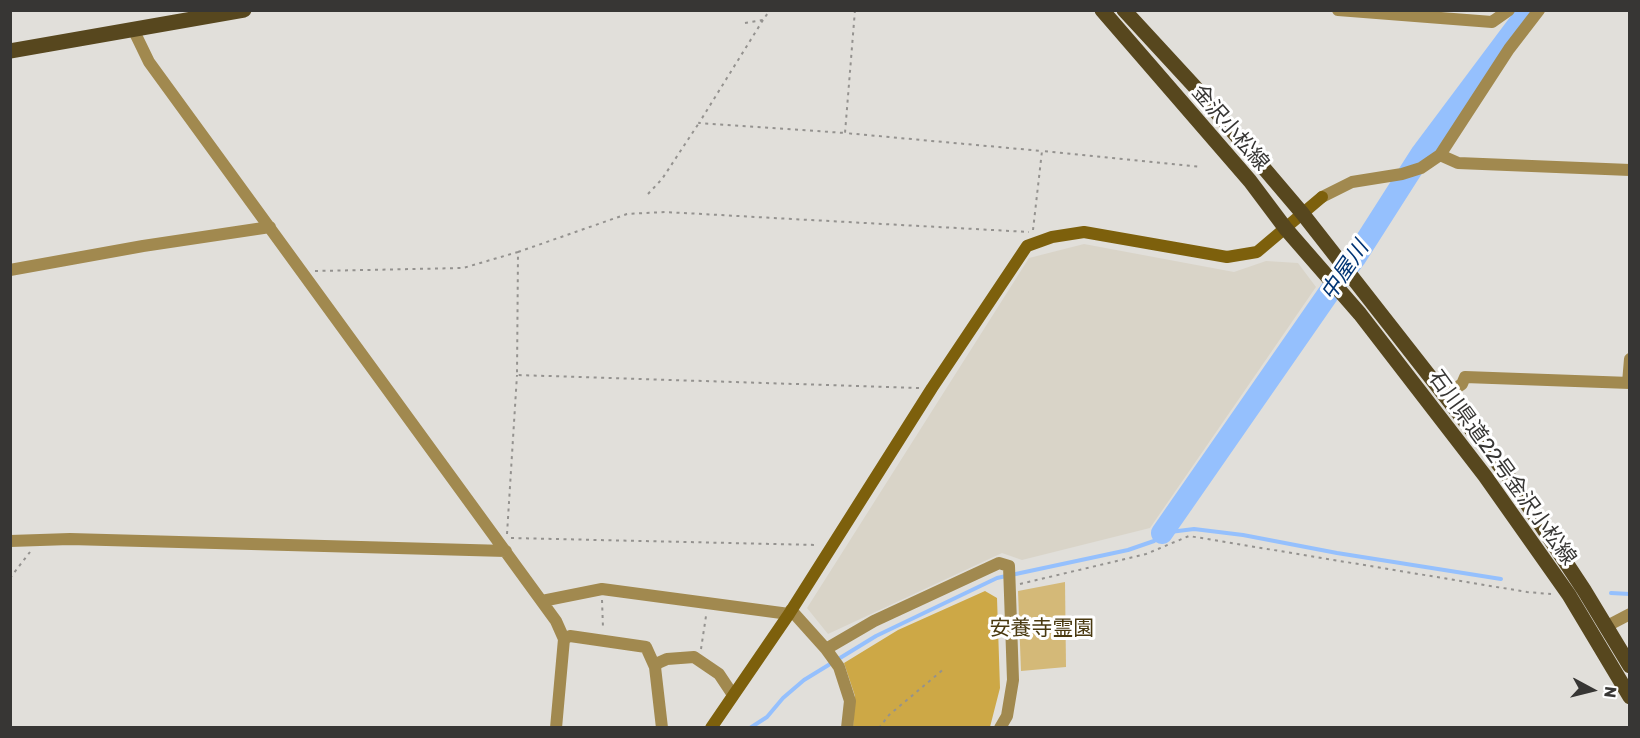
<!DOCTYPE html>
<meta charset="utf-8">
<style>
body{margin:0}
#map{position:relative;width:1640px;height:738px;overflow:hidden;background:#e1dfda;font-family:Rubik,sans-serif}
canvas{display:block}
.frame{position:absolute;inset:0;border:12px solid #373634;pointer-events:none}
.north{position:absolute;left:1562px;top:660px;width:60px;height:60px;-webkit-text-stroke:4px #fff;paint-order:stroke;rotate:97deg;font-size:16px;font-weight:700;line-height:24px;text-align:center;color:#373634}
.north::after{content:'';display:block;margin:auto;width:21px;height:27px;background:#373634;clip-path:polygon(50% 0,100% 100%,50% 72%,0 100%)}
</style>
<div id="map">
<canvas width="1640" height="738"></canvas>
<div class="frame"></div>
<div class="north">N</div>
</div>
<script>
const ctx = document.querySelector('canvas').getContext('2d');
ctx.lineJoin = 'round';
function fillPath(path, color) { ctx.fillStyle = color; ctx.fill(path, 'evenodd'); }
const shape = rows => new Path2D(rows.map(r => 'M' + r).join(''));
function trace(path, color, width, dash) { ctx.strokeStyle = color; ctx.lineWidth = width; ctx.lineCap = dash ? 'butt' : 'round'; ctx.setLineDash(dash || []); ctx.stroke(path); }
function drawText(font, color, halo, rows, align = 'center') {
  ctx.font = font + ' Rubik,"Noto Sans JP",sans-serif'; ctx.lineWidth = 6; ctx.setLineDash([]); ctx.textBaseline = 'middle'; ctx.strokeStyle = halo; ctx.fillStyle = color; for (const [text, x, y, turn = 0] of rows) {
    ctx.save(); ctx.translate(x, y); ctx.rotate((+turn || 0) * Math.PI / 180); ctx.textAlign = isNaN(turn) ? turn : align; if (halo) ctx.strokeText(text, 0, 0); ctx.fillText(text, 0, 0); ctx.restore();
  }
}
fillPath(shape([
 [1084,244,1234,272,1266,261,1298,263,1316,287,1150,528,1022,560,1002,553,828,634,807,608,1029,258]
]), '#d9d4c8');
fillPath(shape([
 [1065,582,1066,667,1021,671,1018,591]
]), '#d4b978');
fillPath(shape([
 [985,591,997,598,1000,688,990,727,853,727,855,696,844,663,898,630]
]), '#cda846');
trace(shape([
 [1611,593,1630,594],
 [750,728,767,717,783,698,804,680,876,636,997,578,1128,550,1154,541,1162,533,1194,529,1243,535,1337,553,1501,579]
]), '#95c0fd', 4);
trace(shape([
 [1162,533,1328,294,1355,258,1422,153,1529,10]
]), '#95c0fd', 22);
trace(shape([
 [855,10,845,133,1042,151],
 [763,20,699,123,845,133],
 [745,23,763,20,770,10],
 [648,194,662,179,699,123],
 [1033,230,1042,151,1201,167],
 [518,252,627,214,665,212,1029,232],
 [315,271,463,268,518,252,517,375,919,388],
 [507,534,517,375],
 [511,538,817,545],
 [10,578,30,552],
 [1020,584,1146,554,1189,536,1527,592,1551,594],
 [602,600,603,628],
 [701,649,706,616],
 [879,728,889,715,945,668]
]), '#94928f', 2, [3, 4.5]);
trace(shape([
 [1338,10,1492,22,1509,10],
 [133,29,149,62,556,621,564,639,556,728],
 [1440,155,1458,163,1630,170],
 [1322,197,1352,182,1402,174,1421,168,1440,155,1509,49,1539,10],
 [10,270,143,246,270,227],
 [1628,383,1630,359],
 [1445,396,1462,384,1465,377,1630,383],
 [10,541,70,539,506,551],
 [542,601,602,589,789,614],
 [791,610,826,649,839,667,850,701,847,728],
 [1607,626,1630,614],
 [564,639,570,636,646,647,655,667,662,728],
 [826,649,874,621,999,563,1009,566,1013,680,1007,716,1000,728],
 [655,667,658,663,667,659,694,657,719,674,733,695]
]), '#a1894f', 12);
trace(shape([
 [711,728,789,614,932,388,1027,246,1052,237,1084,232,1227,257,1257,252,1322,197]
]), '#7d600c', 12);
trace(shape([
 [1102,10,1250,181,1286,229,1360,314,1485,476,1569,595,1630,697],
 [1124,10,1195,87,1302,213,1514,484,1584,590,1630,666],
 [10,51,244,10]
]), '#57471e', 15);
drawText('21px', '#373634', '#fff', [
 ["金沢小松線",1230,128,49],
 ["石川県道22号金沢小松線",1502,468,54]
]);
drawText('21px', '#493910', '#fff', [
 ["安養寺霊園",1042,629]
]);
drawText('italic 22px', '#003474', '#fff', [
 ["中屋川",1345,271,-56]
]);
</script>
